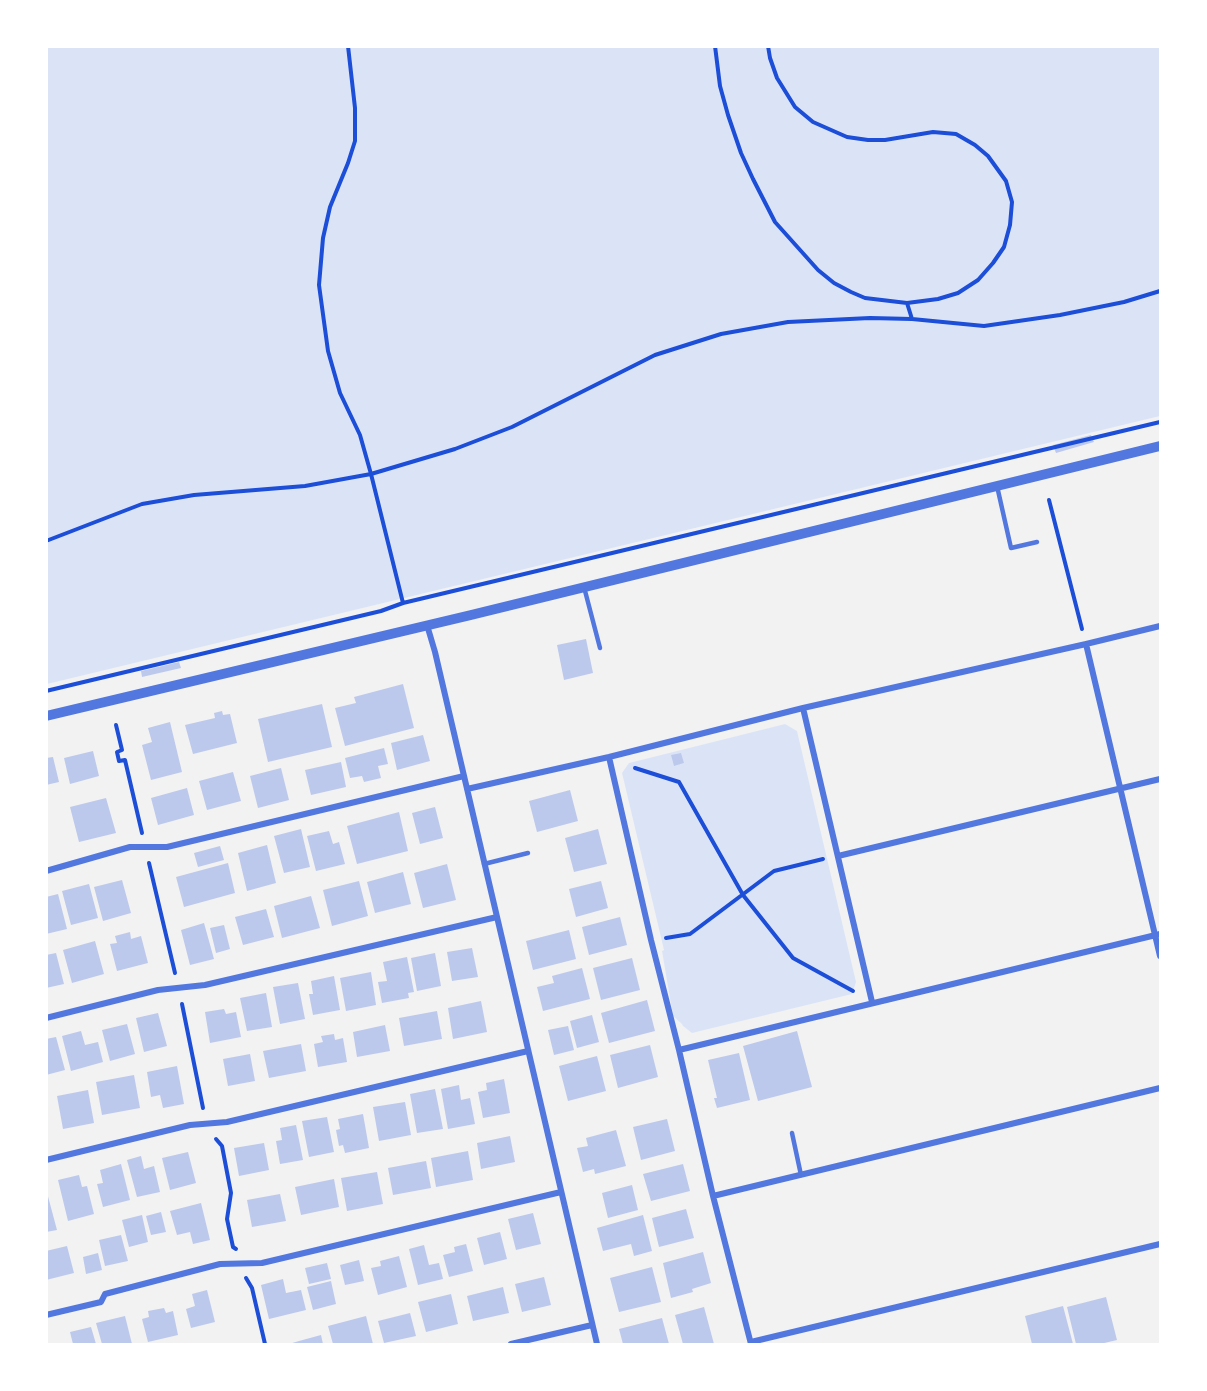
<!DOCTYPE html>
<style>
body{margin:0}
#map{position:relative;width:1207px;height:1391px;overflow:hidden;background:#f2f2f2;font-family:Mulish,sans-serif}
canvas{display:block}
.frame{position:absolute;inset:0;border:48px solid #fff;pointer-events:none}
</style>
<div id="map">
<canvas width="1207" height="1391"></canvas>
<div class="frame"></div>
</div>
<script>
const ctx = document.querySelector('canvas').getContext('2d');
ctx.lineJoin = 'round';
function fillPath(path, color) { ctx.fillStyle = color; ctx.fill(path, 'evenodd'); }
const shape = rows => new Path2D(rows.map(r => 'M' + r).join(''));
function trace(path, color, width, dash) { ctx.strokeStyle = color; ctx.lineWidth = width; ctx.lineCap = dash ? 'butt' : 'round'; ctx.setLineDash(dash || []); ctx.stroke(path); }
fillPath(shape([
 [46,47,1160,47,1160,416,47,684],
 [785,724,797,731,856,982,852,994,692,1033,683,1026,682,1024,673,1016,662,951,664,950,622,773,629,763]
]), '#dbe4f7');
fillPath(shape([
 [1091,435,1094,442,1056,453,1053,445],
 [586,639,593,673,564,680,557,645],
 [179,662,181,668,142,677,141,671],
 [403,684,414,728,345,746,335,708,356,703,354,697],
 [322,704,332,747,268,762,258,719],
 [222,711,223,715,230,714,237,743,193,754,185,725,215,718,214,713],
 [170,722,182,772,151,780,142,745,152,742,148,728],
 [423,735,430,761,397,770,391,743],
 [384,748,388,764,378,766,381,778,364,782,362,776,350,778,345,758],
 [93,751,99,776,70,784,64,758],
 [681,753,684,763,674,766,671,755],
 [53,757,59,782,46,785,46,758],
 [341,762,346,787,311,795,305,770],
 [281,768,289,800,258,808,250,776],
 [233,772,241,801,207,810,199,781],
 [187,788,194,815,158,825,151,798],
 [570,790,578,821,537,832,529,801],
 [106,798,116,833,79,842,70,807],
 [435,807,443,838,420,844,412,813],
 [399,812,408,851,357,864,347,826],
 [301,829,310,867,284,873,274,836],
 [598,829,607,864,574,872,565,838],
 [329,831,333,844,339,842,345,864,316,871,307,836],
 [267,845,276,883,247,891,238,853],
 [220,846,224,860,198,867,194,853],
 [228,863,235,893,184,907,176,877],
 [447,864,456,900,423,908,414,873],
 [403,872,411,904,375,913,367,882],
 [122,880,131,913,103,921,94,887],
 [359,881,368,916,332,926,323,890],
 [601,881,608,908,576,917,569,889],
 [89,884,98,918,71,925,62,891],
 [58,894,67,929,46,934,46,897],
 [311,896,320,928,282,938,274,906],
 [266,909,274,937,243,945,235,917],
 [620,917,627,945,589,955,582,927],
 [204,923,214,959,190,965,181,930],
 [224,925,230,949,216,953,210,928],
 [569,930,576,959,533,970,526,941],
 [130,932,131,939,141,936,148,963,117,971,110,944,117,943,115,936],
 [95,941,104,974,72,983,63,950],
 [472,948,478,977,452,981,447,952],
 [56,953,64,984,46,988,46,955],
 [435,953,441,986,417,991,411,958],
 [407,957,414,992,408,993,409,998,382,1003,378,982,387,981,383,962],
 [632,958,640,990,601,1000,593,968],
 [582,968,590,999,543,1011,537,987,554,983,552,976],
 [371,972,376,1005,346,1011,340,978],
 [334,976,340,1010,313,1015,309,994,313,994,311,981],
 [298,983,305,1019,280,1024,273,987],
 [266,993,272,1027,247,1031,240,998],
 [647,1000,655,1031,609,1043,601,1013],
 [481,1001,487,1032,453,1039,448,1008],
 [224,1009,226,1014,236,1012,241,1037,210,1043,205,1012],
 [437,1011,442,1039,404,1046,399,1018],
 [158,1013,167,1046,144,1052,136,1018],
 [592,1015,599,1042,577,1048,570,1021],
 [127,1024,135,1054,110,1061,102,1030],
 [385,1025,390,1051,357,1057,353,1032],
 [568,1026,574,1050,554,1055,548,1030],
 [81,1031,85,1045,98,1042,103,1062,71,1071,62,1036],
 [797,1031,812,1087,758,1101,743,1046],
 [334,1034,335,1040,343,1038,347,1062,318,1067,314,1044,323,1042,321,1036],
 [56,1037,65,1070,46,1075,46,1039],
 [301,1044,306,1071,269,1078,263,1051],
 [650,1045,658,1077,618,1088,610,1055],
 [739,1053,750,1100,717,1108,714,1098,717,1098,708,1060],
 [250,1054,255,1081,228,1086,223,1059],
 [597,1056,606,1091,568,1101,559,1066],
 [177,1066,184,1104,163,1108,160,1095,151,1097,147,1072],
 [134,1075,140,1108,102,1115,96,1082],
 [504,1079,510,1113,483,1118,478,1092,487,1090,486,1083],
 [459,1085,461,1100,470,1098,475,1124,448,1129,441,1089],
 [435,1089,443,1129,417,1133,410,1094],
 [88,1090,94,1123,63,1129,57,1096],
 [405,1102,411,1135,379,1141,373,1107],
 [363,1114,369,1148,345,1153,343,1145,339,1146,336,1130,340,1129,338,1119],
 [327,1117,334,1152,309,1157,302,1121],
 [667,1119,675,1151,641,1160,633,1127],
 [296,1125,303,1160,280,1164,276,1141,282,1140,280,1128],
 [616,1130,626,1166,595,1174,594,1169,583,1172,577,1148,588,1146,586,1138],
 [510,1136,515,1162,481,1169,477,1143],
 [264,1143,269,1170,239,1176,234,1148],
 [468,1151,473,1180,436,1187,431,1158],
 [188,1152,196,1183,170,1190,162,1158],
 [141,1156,144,1169,154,1166,160,1192,137,1197,127,1160],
 [426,1161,431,1188,393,1195,388,1168],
 [121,1164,130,1200,103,1207,97,1184,103,1183,100,1170],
 [683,1164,690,1191,651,1201,643,1174],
 [377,1172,383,1204,347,1211,341,1178],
 [79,1175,82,1187,87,1186,94,1214,68,1221,58,1180],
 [334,1179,339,1207,301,1215,295,1187],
 [632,1185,638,1210,608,1218,602,1193],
 [46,1189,57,1230,46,1232],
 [280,1194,286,1221,252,1227,247,1200],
 [201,1203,210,1240,193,1244,190,1232,177,1235,170,1211],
 [686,1209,694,1238,659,1247,652,1218],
 [161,1212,166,1232,151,1235,146,1216],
 [533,1213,541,1244,516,1250,508,1219],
 [142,1215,148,1242,129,1247,122,1220],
 [643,1215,652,1251,634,1256,631,1244,603,1251,597,1228],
 [500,1232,507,1259,484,1265,477,1238],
 [121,1235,128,1261,105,1266,99,1240],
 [466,1244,473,1271,449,1277,443,1255,455,1252,454,1247],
 [424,1245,429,1265,439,1263,443,1279,418,1285,409,1249],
 [67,1246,74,1273,46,1280,46,1251],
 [703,1252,711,1283,692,1289,693,1292,671,1298,663,1263],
 [98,1253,102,1270,86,1274,83,1257],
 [399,1256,407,1287,378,1295,371,1268,381,1266,380,1261],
 [359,1260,364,1281,345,1285,340,1265],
 [327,1263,331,1279,309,1284,305,1268],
 [652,1267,661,1302,619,1312,610,1278],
 [544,1277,551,1305,522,1312,515,1284],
 [283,1279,286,1293,301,1290,306,1310,269,1319,261,1285],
 [331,1281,336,1304,313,1310,307,1287],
 [503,1287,509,1313,473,1321,467,1296],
 [207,1290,215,1322,191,1328,186,1309,195,1306,192,1294],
 [451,1294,458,1324,426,1332,418,1302],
 [1106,1297,1117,1340,1100,1344,1076,1344,1067,1307],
 [1063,1306,1073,1344,1032,1344,1025,1316],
 [704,1307,714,1344,683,1344,675,1315],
 [164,1308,166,1313,173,1311,178,1335,148,1342,142,1319,149,1317,148,1311],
 [410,1313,416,1336,384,1343,378,1321],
 [125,1316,132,1344,102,1344,96,1323],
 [366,1316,373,1344,333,1344,328,1326],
 [662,1318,669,1344,623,1344,619,1329],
 [91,1327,96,1344,73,1344,70,1332],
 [321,1335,323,1344,289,1344,299,1341]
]), '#bdc9ec');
trace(shape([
 [348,46,355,108,355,141,348,163,330,207,323,238,319,285,328,351,340,393,360,435,371,474,403,603],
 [715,46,720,86,728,115,741,153,753,179,775,222,818,270,834,283,851,292,865,298,907,303,938,299,958,293,978,280,993,263,1004,247,1010,225,1012,202,1006,181,988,156,975,145,956,134,933,132,885,140,868,140,847,137,813,122,795,107,777,78,770,58,768,46],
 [907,303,912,319],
 [1049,500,1082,629],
 [46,541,142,504,194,495,305,486,371,474,455,449,512,427,655,355,721,334,788,322,870,318,912,319,984,326,1060,315,1124,302,1160,291],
 [46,691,381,611,403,603,1160,422],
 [116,725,122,750,117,752,119,761,125,760,142,833],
 [635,768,679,782,743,895,793,958,853,991],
 [149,863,175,973],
 [666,938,690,934,774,871,823,859],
 [182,1004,203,1108],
 [216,1139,222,1146,231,1193,227,1219,233,1247,236,1249],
 [246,1278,252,1288,265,1344]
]), '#1d4ed8', 4);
trace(shape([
 [997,486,1011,548,1037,542],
 [584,587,600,648],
 [484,864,528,853],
 [792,1133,801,1175]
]), '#5277de', 4.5);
trace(shape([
 [427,625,435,652,597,1344],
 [1086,644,1160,956],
 [803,708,872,1002],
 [609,757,651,940,679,1050,713,1196,751,1344],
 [467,789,609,757,803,708,1086,644,1160,626],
 [838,856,1160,779],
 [46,871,130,847,167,847,464,776],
 [46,1018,158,990,205,985,497,917],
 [679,1050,1160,934],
 [46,1160,190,1125,227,1122,528,1051],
 [713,1196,1160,1088],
 [46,1315,101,1302,105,1294,220,1264,262,1263,561,1192],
 [751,1342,1160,1244],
 [511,1344,592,1325]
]), '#5277de', 6);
trace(shape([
 [46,716,471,615,1160,446]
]), '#5277de', 10);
</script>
